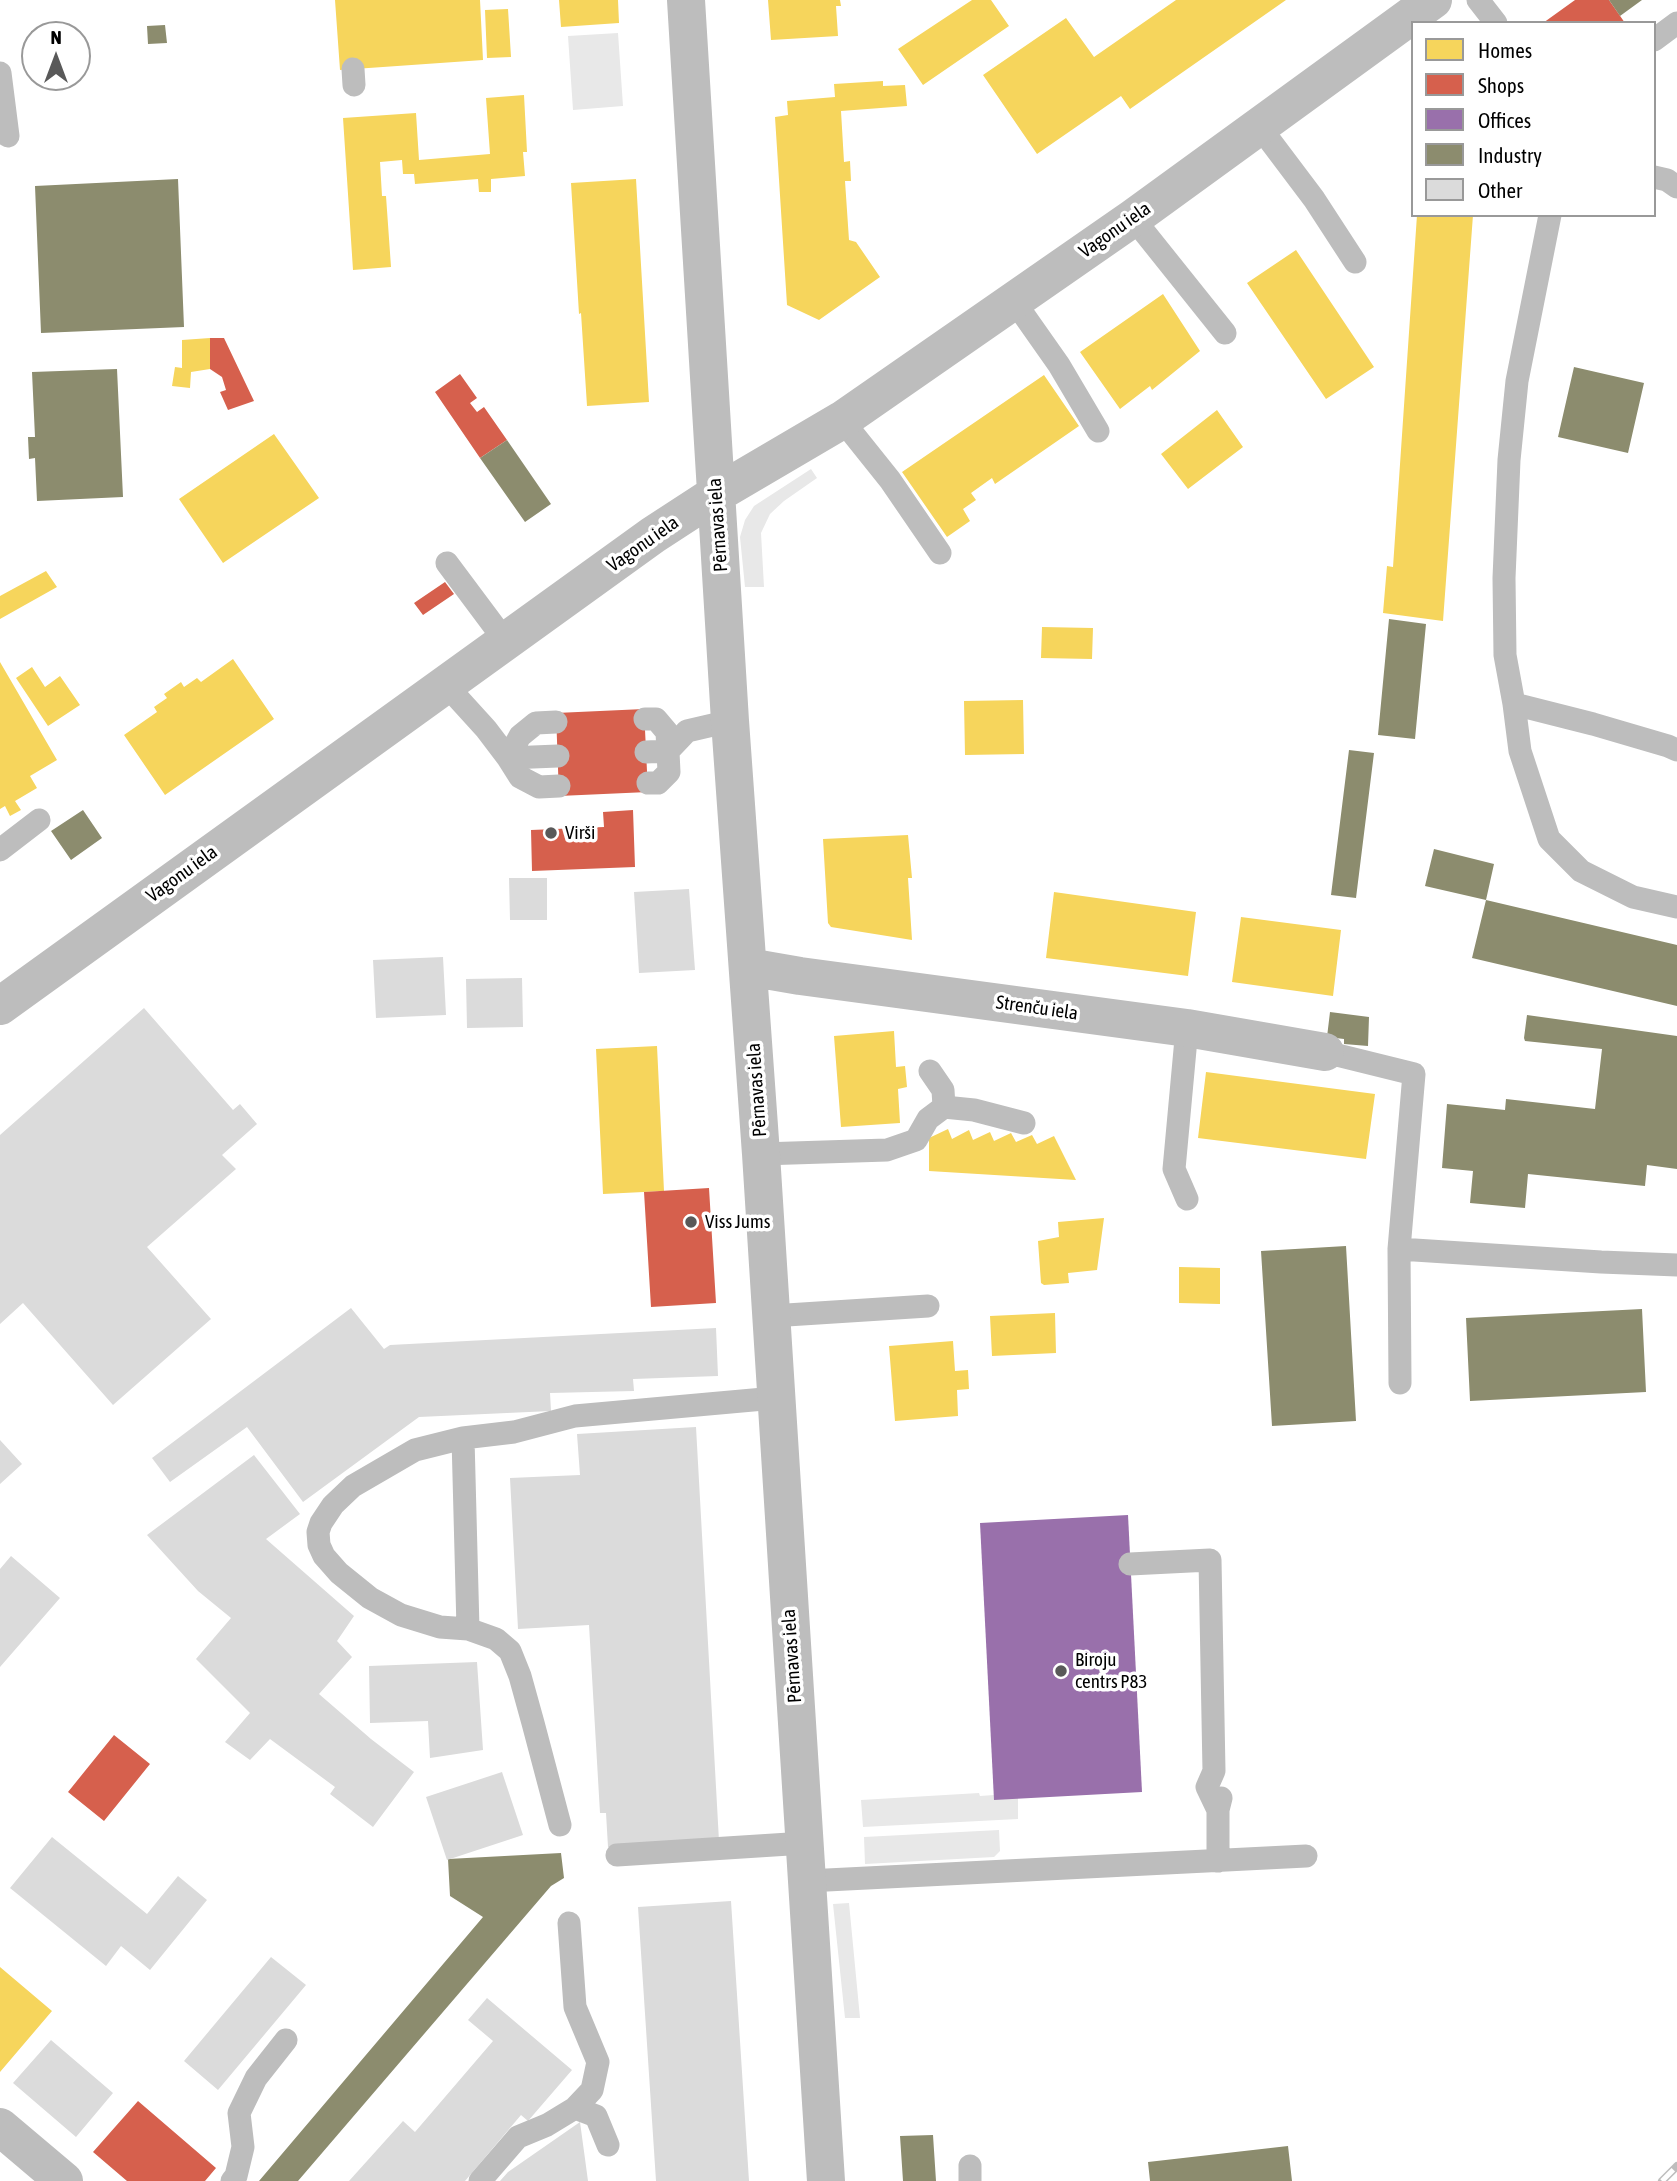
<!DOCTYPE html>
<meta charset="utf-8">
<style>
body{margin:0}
#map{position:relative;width:1677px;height:2181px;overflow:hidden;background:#fff;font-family:"Asap Condensed",sans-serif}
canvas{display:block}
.legend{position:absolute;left:1411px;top:21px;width:245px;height:196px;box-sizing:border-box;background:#fff;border:2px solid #999;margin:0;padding:9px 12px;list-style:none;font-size:21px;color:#000}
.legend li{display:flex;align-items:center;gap:14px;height:35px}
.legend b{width:35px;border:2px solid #999}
.north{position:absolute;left:21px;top:21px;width:70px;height:70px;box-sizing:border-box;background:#fff;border:2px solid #999;border-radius:50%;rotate:0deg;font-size:19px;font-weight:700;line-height:28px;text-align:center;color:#000}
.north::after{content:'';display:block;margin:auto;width:24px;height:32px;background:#595959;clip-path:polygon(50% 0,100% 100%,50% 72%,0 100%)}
</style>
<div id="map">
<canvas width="1677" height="2181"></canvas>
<ul class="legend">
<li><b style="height:19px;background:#f6d55c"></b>Homes</li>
<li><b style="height:19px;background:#d6604d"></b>Shops</li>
<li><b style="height:19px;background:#9970ab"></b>Offices</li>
<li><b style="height:19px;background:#8c8c6e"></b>Industry</li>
<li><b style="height:19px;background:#dbdbdb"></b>Other</li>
</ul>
<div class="north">N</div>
</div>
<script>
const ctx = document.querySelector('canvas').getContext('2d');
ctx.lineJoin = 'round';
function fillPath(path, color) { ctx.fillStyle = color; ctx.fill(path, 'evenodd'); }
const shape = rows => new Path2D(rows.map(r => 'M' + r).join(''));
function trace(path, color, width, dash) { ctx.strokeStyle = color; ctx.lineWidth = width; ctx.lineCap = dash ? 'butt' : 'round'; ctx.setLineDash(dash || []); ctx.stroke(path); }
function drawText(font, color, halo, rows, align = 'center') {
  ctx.font = font + ' "Asap Condensed",sans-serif'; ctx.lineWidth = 7; ctx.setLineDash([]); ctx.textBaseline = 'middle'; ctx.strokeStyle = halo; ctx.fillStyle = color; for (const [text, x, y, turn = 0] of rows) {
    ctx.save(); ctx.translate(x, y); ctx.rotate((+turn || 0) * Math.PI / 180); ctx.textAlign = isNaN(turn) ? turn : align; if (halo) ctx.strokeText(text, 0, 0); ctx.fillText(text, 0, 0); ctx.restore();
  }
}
fillPath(shape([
 [618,33,623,106,573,110,568,36],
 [811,469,817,478,784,501,770,514,761,533,764,587,745,587,740,537,745,520,754,506],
 [979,1793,980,1796,994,1795,994,1799,1018,1798,1018,1819,863,1827,861,1800],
 [999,1830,1000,1851,994,1857,865,1864,864,1837],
 [849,1903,860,2018,845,2018,833,1904]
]), '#e8e8e8');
fillPath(shape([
 [335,0,480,0,483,60,340,70],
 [559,0,618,0,619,23,561,27],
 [768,0,840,0,841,6,836,6,838,36,771,40],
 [972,0,991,0,1009,26,923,85,898,49],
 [1176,0,1286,0,1130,109,1121,96,1037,154,983,75,1066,18,1094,57],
 [508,9,511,57,487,58,485,10],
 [883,81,883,86,905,85,907,106,841,111,844,162,850,161,851,181,845,181,849,240,856,242,880,277,819,320,787,305,775,117,788,115,787,101,835,97,834,84],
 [524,95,527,152,523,152,525,176,491,179,491,192,479,192,478,179,415,184,414,174,403,174,402,160,380,162,382,196,386,196,391,267,353,270,343,118,416,113,419,160,490,154,486,98],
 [636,179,649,402,587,406,581,313,579,314,571,183],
 [1417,215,1473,215,1443,621,1383,613,1387,566,1393,567],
 [1296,250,1374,367,1326,399,1247,283],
 [1163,294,1200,351,1152,390,1150,386,1120,409,1080,352],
 [210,338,210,369,191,372,190,388,172,386,175,367,182,368,182,340],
 [1044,375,1079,426,995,484,992,478,971,493,976,500,963,509,970,521,947,537,902,472],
 [1217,410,1243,447,1188,489,1161,454],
 [274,434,319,498,223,563,179,499],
 [46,571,57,587,0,619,0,596],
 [1042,627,1093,628,1092,659,1041,658],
 [233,659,274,719,165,795,124,735,157,712,154,707,167,698,164,694,181,682,184,687,197,678,201,682],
 [0,662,57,760,30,776,37,788,15,801,21,810,10,816,5,806,0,809],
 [32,667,45,687,60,676,80,705,48,726,16,678],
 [1023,700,1024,754,965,755,964,701],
 [908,835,912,878,908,878,912,940,831,927,828,923,823,839],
 [1054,892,1196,912,1188,976,1046,958],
 [1241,917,1341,930,1333,996,1232,982],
 [894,1031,896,1067,905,1066,907,1087,898,1089,900,1123,841,1127,834,1036],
 [657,1046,664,1191,603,1194,596,1049],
 [1206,1072,1375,1094,1366,1159,1198,1138],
 [948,1129,952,1139,969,1130,973,1140,990,1132,994,1141,1011,1133,1016,1142,1032,1135,1037,1144,1054,1136,1076,1180,929,1171,929,1138],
 [1104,1218,1097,1270,1068,1273,1069,1283,1044,1285,1041,1283,1038,1241,1059,1237,1058,1222],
 [1179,1267,1220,1268,1220,1304,1179,1303],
 [1055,1313,1056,1353,992,1356,990,1316],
 [953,1341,955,1371,968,1370,969,1389,957,1390,958,1416,895,1421,889,1346],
 [0,1967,52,2011,0,2072]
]), '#f6d55c');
fillPath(shape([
 [1575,0,1609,0,1625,23,1543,23],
 [210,338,224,338,254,401,228,410,220,392,226,390,222,377,210,369],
 [460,374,477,398,470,403,477,412,484,407,507,440,480,458,435,392],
 [445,582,454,594,423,615,414,603],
 [644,709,648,792,559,796,556,713],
 [633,810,635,867,532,871,531,830,604,827,603,812],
 [709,1188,716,1303,651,1307,644,1192],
 [114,1735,150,1764,104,1821,68,1792],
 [138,2101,216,2168,205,2181,127,2181,93,2152]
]), '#d6604d');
fillPath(shape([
 [1128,1515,1142,1792,994,1800,980,1523]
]), '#9970ab');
fillPath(shape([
 [1609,0,1642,0,1620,16],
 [165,25,167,43,148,44,147,26],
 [60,28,61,35,35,35,35,61,33,61,31,31],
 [178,179,184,327,41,333,35,186],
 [1574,367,1644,383,1628,453,1558,437],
 [117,369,123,497,37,501,35,458,29,459,28,437,35,437,32,372],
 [507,440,551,504,525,522,480,458],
 [1389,619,1426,624,1415,739,1378,735],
 [1349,750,1374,753,1356,898,1331,895],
 [83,810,102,838,71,860,51,831],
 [1434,849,1494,864,1486,900,1425,886],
 [1486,900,1677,945,1677,1006,1472,958],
 [1330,1012,1369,1017,1368,1046,1344,1044,1344,1039,1327,1037],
 [1527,1015,1677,1036,1677,1169,1647,1165,1645,1186,1528,1174,1525,1208,1470,1203,1473,1171,1442,1168,1447,1104,1505,1110,1506,1099,1595,1109,1602,1049,1525,1041,1524,1038],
 [1346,1246,1356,1421,1272,1426,1261,1251],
 [1642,1309,1646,1392,1470,1401,1466,1318],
 [561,1853,564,1878,551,1886,298,2181,259,2181,483,1917,450,1896,448,1859],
 [933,2135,936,2181,903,2181,900,2136],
 [1288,2146,1292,2181,1150,2181,1148,2162]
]), '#8c8c6e');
fillPath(shape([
 [509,878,547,878,547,920,510,920],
 [689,889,695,970,639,973,634,892],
 [443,957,446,1015,376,1018,373,960],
 [522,978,523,1027,467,1028,466,979],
 [144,1008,233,1110,240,1104,257,1124,222,1155,236,1169,147,1247,211,1319,113,1405,23,1303,0,1324,0,1135],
 [351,1308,384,1349,390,1345,716,1328,718,1376,633,1379,634,1391,550,1393,551,1411,419,1417,303,1502,247,1427,170,1482,152,1458],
 [696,1427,719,1841,608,1847,606,1813,600,1813,589,1625,518,1629,510,1478,580,1475,577,1434],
 [0,1440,22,1464,0,1484],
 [254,1455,300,1514,266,1539,354,1616,337,1641,352,1657,319,1694,371,1739,414,1772,373,1827,330,1794,335,1787,270,1739,250,1760,225,1742,250,1713,196,1659,231,1618,198,1591,147,1535],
 [11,1556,60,1598,0,1667,0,1569],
 [477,1662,483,1750,430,1758,428,1721,370,1723,369,1666],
 [502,1772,523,1835,447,1860,426,1797],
 [52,1837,147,1914,178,1876,207,1900,150,1970,121,1946,106,1966,10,1888],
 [731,1901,749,2181,656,2181,638,1907],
 [271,1957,306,1985,218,2090,184,2061],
 [487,1998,572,2070,528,2121,521,2115,465,2181,349,2181,403,2121,415,2132,493,2041,468,2020],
 [51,2040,113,2093,76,2137,13,2083],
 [580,2122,588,2181,500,2181,508,2172]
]), '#dbdbdb');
trace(shape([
 [1478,0,1496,23],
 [1654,40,1677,23],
 [353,69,354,85],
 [0,73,8,136],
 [1259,126,1314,199,1355,262],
 [1654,177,1667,180,1677,187],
 [1550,215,1517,381,1509,460,1504,578,1505,655,1514,704,1520,751,1549,839,1581,871,1633,897,1677,907],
 [1133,218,1225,333],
 [1014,301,1059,365,1098,431],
 [842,420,890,480,940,553],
 [447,563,506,642],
 [446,685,486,729,508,758,558,756],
 [1514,704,1593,724,1668,746,1677,750],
 [645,719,656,719,667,732,669,772,658,783,648,783],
 [556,722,536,723,520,736,508,758,520,777,539,787,559,786],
 [646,752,668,751,687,731,730,721],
 [0,850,39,820],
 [1187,1028,1174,1169,1187,1199],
 [1325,1052,1414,1074,1399,1249,1601,1262,1677,1265],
 [930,1071,943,1090,944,1107],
 [761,1154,887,1150,916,1140,928,1119,944,1107,974,1110,1024,1123],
 [1399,1249,1400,1383],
 [771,1316,928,1306],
 [463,1438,468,1629],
 [1130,1564,1210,1560,1214,1771,1207,1787,1218,1810],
 [560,1825,533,1723,520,1676,510,1651,496,1639,468,1629,440,1627,401,1615,370,1598,339,1573,324,1556,319,1545,318,1532,321,1523,333,1505,353,1486,415,1450,463,1438,514,1432,575,1416,775,1398],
 [617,1855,805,1843],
 [1218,1861,1218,1810,1221,1798],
 [807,1881,1306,1856],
 [569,1923,575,2007,598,2062,592,2090,575,2108],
 [970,2166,970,2181],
 [232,2181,236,2176,243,2147,239,2113,256,2078,286,2040],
 [480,2181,518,2137,547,2125,575,2108,596,2116,608,2145]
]), '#bdbdbd', 23);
trace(shape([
 [686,0,730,721,761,1154,826,2181],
 [748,967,800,976,1187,1028,1325,1052],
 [0,1006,653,535,716,494,842,420,1133,218,1433,0]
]), '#bdbdbd', 38);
trace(shape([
 [0,2127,64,2181]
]), '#bdbdbd', 38);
const rail = shape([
 [1662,2181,1677,2166]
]);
trace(rail, '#bdbdbd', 8);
trace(rail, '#fff', 5, [16]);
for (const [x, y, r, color] of [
 [551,833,7,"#595959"],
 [691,1222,7,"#595959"],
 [1061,1671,7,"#595959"]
]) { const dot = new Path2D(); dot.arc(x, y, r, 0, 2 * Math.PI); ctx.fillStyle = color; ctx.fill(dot); trace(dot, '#fff', 2.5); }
drawText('19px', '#000', '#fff', [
 ["Vagonu iela",1115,230,-35],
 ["Pērnavas iela",718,525,-94],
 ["Vagonu iela",643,544,-35],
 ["Vagonu iela",182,874,-36],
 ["Strenču iela",1037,1008,8],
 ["Pērnavas iela",757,1090,-94],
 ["Pērnavas iela",792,1656,-94]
]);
drawText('19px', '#000', '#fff', [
 ["Virši",565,833],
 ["Viss Jums",705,1222],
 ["Biroju",1075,1660],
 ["centrs P83",1075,1682]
], 'left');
</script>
